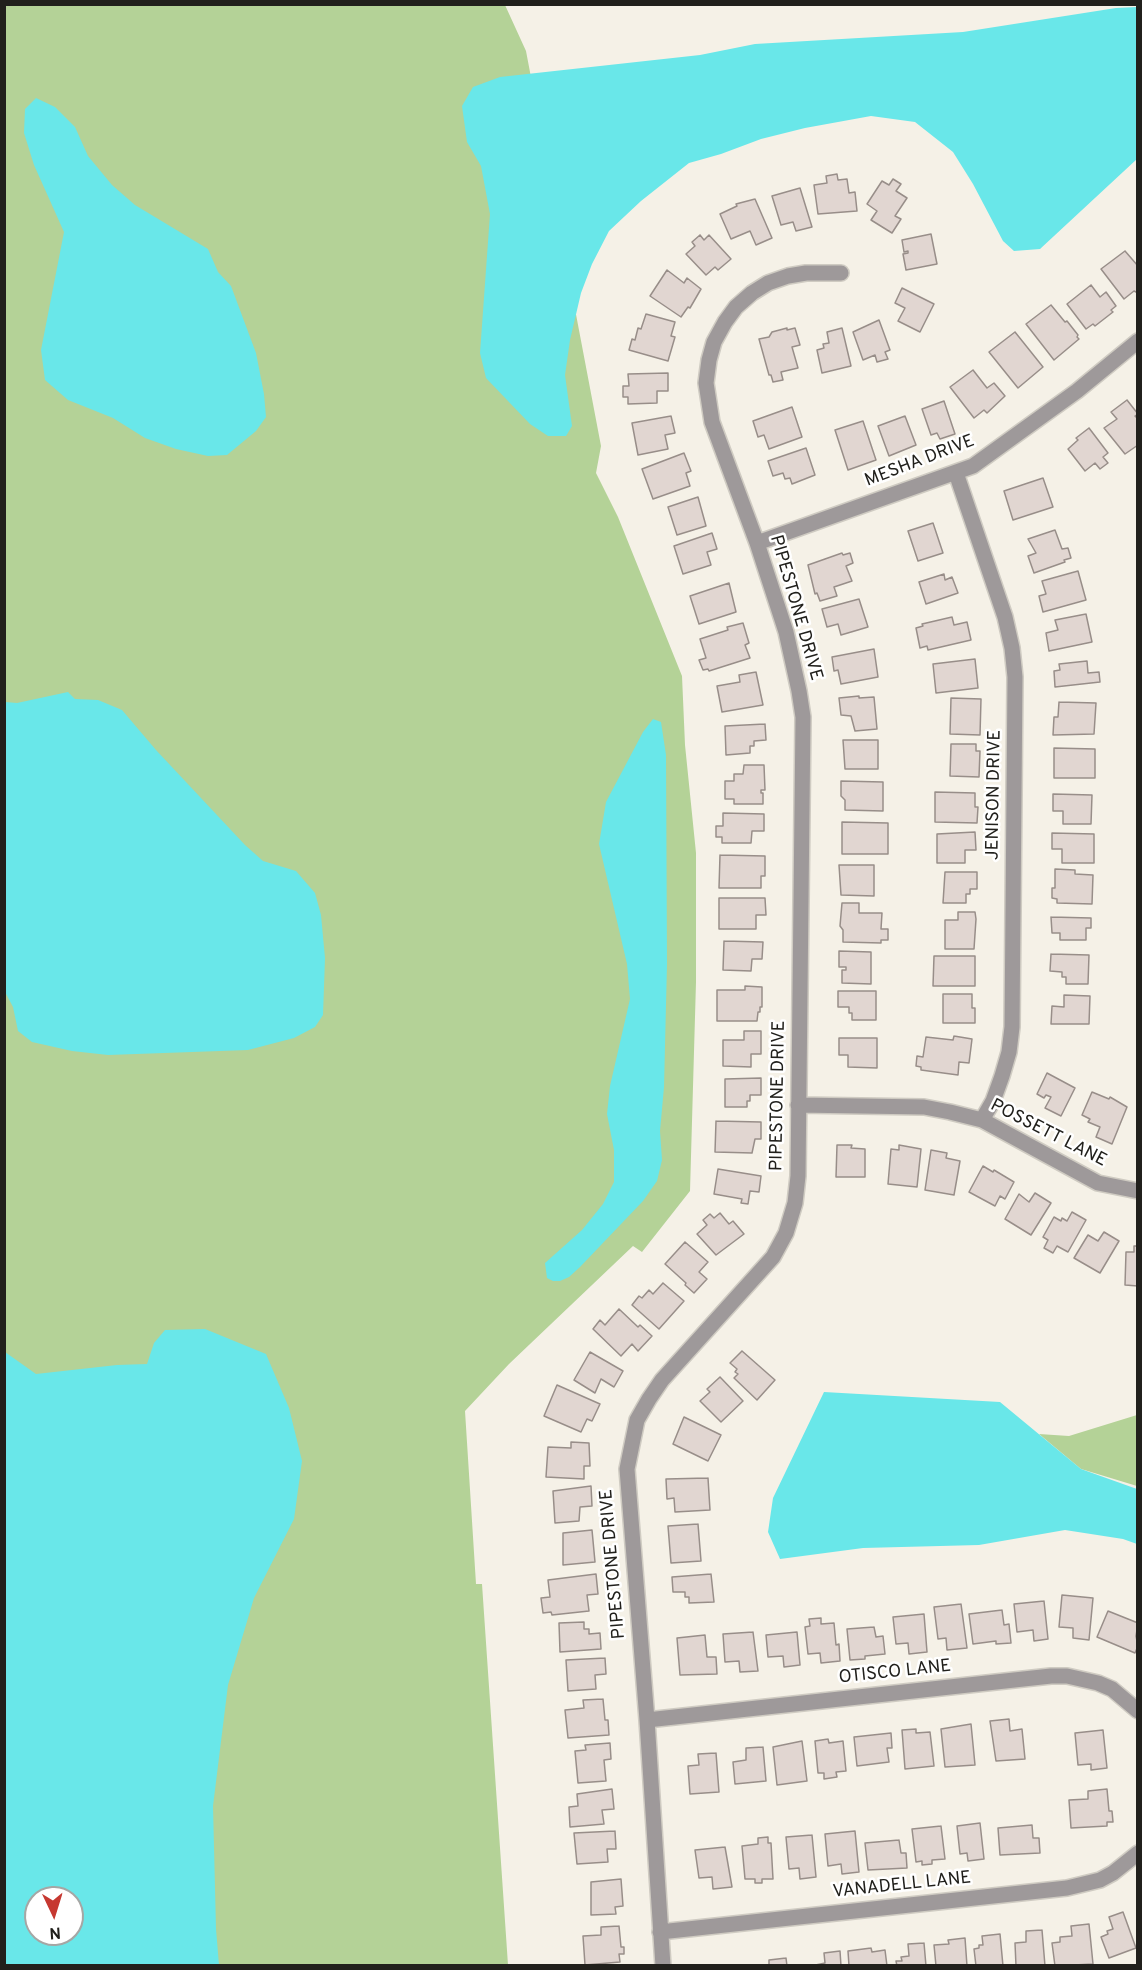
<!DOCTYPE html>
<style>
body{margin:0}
#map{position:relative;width:1142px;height:1970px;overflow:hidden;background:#f5f1e7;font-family:Overpass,sans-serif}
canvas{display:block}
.frame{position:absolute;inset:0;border:6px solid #21201c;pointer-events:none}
.north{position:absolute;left:24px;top:1886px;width:60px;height:60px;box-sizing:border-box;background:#fff;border:2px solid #a6a6a4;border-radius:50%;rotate:176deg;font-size:16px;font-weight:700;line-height:24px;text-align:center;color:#21201c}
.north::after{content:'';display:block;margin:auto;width:21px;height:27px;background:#c63831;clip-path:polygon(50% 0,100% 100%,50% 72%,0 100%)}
</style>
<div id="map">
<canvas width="1142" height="1970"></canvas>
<div class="frame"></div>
<div class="north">N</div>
</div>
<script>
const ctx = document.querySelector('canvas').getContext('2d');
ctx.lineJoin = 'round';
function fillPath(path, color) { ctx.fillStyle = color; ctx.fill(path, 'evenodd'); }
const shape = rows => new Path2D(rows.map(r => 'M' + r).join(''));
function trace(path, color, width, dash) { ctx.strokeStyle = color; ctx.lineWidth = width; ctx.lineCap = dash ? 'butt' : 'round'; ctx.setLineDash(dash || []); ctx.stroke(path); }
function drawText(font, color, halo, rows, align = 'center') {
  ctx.font = font + ' Overpass,sans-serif'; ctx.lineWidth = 5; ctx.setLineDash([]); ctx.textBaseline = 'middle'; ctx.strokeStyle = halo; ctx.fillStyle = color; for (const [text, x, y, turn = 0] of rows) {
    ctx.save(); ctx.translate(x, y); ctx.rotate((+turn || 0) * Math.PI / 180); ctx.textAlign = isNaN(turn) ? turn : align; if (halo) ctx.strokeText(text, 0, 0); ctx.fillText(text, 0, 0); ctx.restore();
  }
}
fillPath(shape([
 [4,5,505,5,526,51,601,446,596,473,618,517,682,676,685,745,696,853,696,982,690,1191,642,1252,633,1246,509,1364,465,1411,476,1584,482,1584,508,1965,5,1965],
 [36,1898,72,1898,72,1934,36,1934],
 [1137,1415,1137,1486,1081,1469,1039,1434,1069,1436]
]), '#b4d297');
fillPath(shape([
 [1137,7,1137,159,1040,249,1014,251,1003,241,973,184,953,152,915,122,871,116,805,128,761,139,721,154,689,163,641,201,609,231,592,264,581,293,570,340,565,375,572,426,566,436,548,436,530,424,486,378,480,353,490,214,481,166,467,142,462,106,473,87,500,77,700,55,755,44,963,32,1116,8],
 [36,98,55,107,75,127,88,156,112,185,135,205,208,249,218,272,231,286,256,353,264,394,266,417,256,431,227,455,208,456,176,449,145,438,113,418,68,400,45,380,41,350,64,232,34,165,24,133,25,109],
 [68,692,75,699,98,700,122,710,156,750,245,845,263,861,296,871,315,893,321,915,325,958,323,1015,315,1027,294,1038,248,1050,108,1055,72,1051,32,1042,18,1031,13,1007,4,990,5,702,17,703],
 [653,719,661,722,666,755,667,964,664,1087,660,1131,662,1160,657,1181,643,1201,580,1267,569,1277,560,1281,553,1281,547,1278,545,1263,582,1230,603,1204,614,1182,614,1150,607,1114,610,1086,630,999,627,964,599,844,606,802,643,732],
 [205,1329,266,1354,289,1408,302,1461,294,1519,254,1598,228,1685,213,1806,216,1929,219,1965,5,1965,5,1352,36,1374,117,1365,147,1364,154,1343,165,1330],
 [36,1898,72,1898,72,1934,36,1934],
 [824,1392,1000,1402,1081,1469,1137,1489,1137,1544,1123,1539,1065,1530,979,1545,863,1548,780,1559,768,1532,773,1498]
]), '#69e7e9');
const building = shape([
 [837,174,838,180,847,179,849,193,855,192,857,211,818,214,814,185,827,183,826,176,837,174],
 [893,179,901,184,896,191,907,198,895,216,901,219,892,233,871,220,877,211,867,204,882,181,889,185,893,179],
 [800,188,812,227,796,231,793,222,781,225,772,196,800,188],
 [755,199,772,238,756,245,750,231,731,239,720,214,737,206,736,204,755,199],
 [931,234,937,264,906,270,903,254,908,253,908,251,904,252,902,240,931,234],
 [700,235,704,240,709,235,731,259,718,270,715,267,706,275,686,254,695,246,692,242,700,235],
 [1125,251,1138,266,1138,293,1134,291,1124,299,1101,269,1125,251],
 [667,270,684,283,687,278,701,289,690,308,688,307,681,317,650,296,667,270],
 [1091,285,1100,297,1106,292,1116,306,1111,310,1113,312,1095,326,1093,324,1086,329,1067,304,1091,285],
 [902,288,934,304,920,332,898,321,905,308,895,303,902,288],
 [1051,305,1065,322,1067,321,1078,335,1077,337,1079,339,1054,360,1026,324,1051,305],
 [646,314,675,322,671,336,675,337,668,361,629,350,632,339,635,340,638,328,641,329,646,314],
 [879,320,890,350,885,352,888,359,877,362,875,355,863,360,853,332,879,320],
 [787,328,787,330,795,328,800,345,792,347,798,368,781,372,783,380,773,382,771,375,769,375,759,339,769,337,772,332,787,328],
 [842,328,851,366,822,373,817,350,824,348,823,344,829,343,827,332,842,328],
 [1015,332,1043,367,1018,388,989,352,1015,332],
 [973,370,987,388,994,383,1005,396,987,413,984,410,974,418,950,387,973,370],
 [668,373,668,391,657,391,657,403,628,404,628,397,623,397,623,386,629,386,628,374,668,373],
 [1127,400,1138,414,1135,416,1138,419,1138,445,1125,454,1104,428,1117,419,1111,412,1127,400],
 [944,401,955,434,940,439,937,433,931,435,922,409,944,401],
 [792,407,802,437,769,449,764,435,758,437,753,421,792,407],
 [671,416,675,433,665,435,668,449,638,455,632,423,671,416],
 [905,416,916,445,889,456,878,426,905,416],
 [863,421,876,460,848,470,835,430,863,421],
 [1089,428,1108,453,1103,457,1108,463,1100,469,1095,463,1085,471,1068,449,1078,440,1076,438,1089,428],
 [806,448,815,475,792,484,790,478,785,479,783,473,773,476,768,461,806,448],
 [684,453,691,471,686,473,690,486,653,499,642,469,684,453],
 [1043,478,1053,507,1013,520,1004,491,1043,478],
 [698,497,706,526,677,535,668,507,698,497],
 [933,523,943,553,918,561,908,531,933,523],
 [1055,530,1062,549,1068,548,1071,558,1064,560,1065,562,1034,573,1028,556,1036,553,1028,539,1055,530],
 [712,533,717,549,707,552,711,565,683,574,674,546,712,533],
 [842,553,843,555,850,553,853,563,846,566,852,581,834,587,837,596,820,601,817,593,815,594,808,565,842,553],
 [1078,571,1086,600,1043,612,1039,596,1046,594,1042,581,1078,571],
 [944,574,945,580,952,577,958,593,926,604,919,582,944,574],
 [729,583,736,612,699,624,690,596,729,583],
 [859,599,868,627,841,635,838,624,827,627,822,609,859,599],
 [1086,614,1092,642,1049,651,1046,633,1058,630,1055,620,1086,614],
 [952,617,954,625,967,622,971,640,928,650,927,646,920,648,916,628,923,626,922,624,952,617],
 [743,623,749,643,745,645,750,658,709,671,708,669,703,670,699,660,706,658,700,639,728,630,727,627,743,623],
 [874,649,878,677,841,684,838,670,834,671,832,657,874,649],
 [975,659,978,688,936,693,933,664,975,659],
 [1087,661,1088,673,1099,672,1100,682,1055,687,1054,671,1060,670,1059,664,1087,661],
 [756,672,763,705,722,712,717,686,740,682,739,675,756,672],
 [859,696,859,698,874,697,877,729,855,731,851,716,841,715,839,698,859,696],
 [951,698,981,699,980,735,950,734,951,698],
 [1059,702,1096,703,1094,734,1053,735,1054,717,1058,717,1059,702],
 [765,724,766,740,754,741,754,746,750,746,750,753,726,755,725,726,765,724],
 [843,740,878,740,878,769,845,769,843,740],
 [951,744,976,744,976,751,980,751,979,777,950,776,951,744],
 [1054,748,1095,749,1095,778,1054,778,1054,748],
 [744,765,764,765,765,790,761,790,761,793,763,793,763,804,734,804,734,799,725,799,725,781,734,781,734,774,743,774,744,765],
 [841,781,883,782,883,811,845,810,845,800,841,796,841,781],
 [935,792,975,793,975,807,978,807,977,823,935,822,935,792],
 [1053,794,1092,795,1091,824,1063,824,1063,811,1053,811,1053,794],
 [723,813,764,814,764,831,752,831,751,843,722,843,722,837,716,837,716,826,723,826,723,813],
 [842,822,888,823,888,854,842,854,842,822],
 [975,832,976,850,965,850,965,863,937,863,937,834,975,832],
 [1052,833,1094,834,1094,863,1062,863,1062,849,1052,849,1052,833],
 [720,855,765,856,765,876,761,876,761,888,719,888,720,855],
 [839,865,874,865,874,896,841,895,839,865],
 [1055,869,1075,870,1075,874,1093,875,1092,904,1057,903,1057,899,1052,898,1052,888,1055,888,1055,869],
 [945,872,977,872,977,889,970,889,970,894,966,894,966,903,943,903,945,872],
 [719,898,765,898,766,915,756,915,756,929,719,929,719,898],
 [842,903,859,903,859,913,882,913,881,929,888,929,888,940,881,940,881,943,843,942,843,930,840,926,842,903],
 [958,912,975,912,976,919,974,949,945,949,945,920,958,920,958,912],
 [1051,917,1091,918,1091,928,1086,928,1086,940,1060,940,1060,933,1052,933,1051,917],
 [724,941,763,942,762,959,752,959,751,971,723,970,724,941],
 [839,951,871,952,871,984,842,983,842,970,846,970,846,967,839,967,839,951],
 [1051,954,1089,955,1088,984,1066,984,1066,977,1062,977,1062,972,1050,971,1051,954],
 [934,956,975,956,975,986,933,986,934,956],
 [745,986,762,987,762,1007,760,1007,760,1012,758,1012,757,1021,717,1021,717,990,745,990,745,986],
 [838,991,876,991,876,1020,852,1020,852,1013,849,1013,849,1007,838,1007,838,991],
 [943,994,972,994,972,1008,975,1008,975,1023,943,1023,943,994],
 [1064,995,1090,996,1089,1024,1051,1024,1052,1006,1064,1007,1064,995],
 [744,1031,761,1031,761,1054,751,1054,751,1067,723,1066,723,1040,744,1040,744,1031],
 [954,1036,972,1039,969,1063,959,1062,958,1075,921,1070,921,1067,916,1066,917,1056,923,1057,926,1037,953,1040,954,1036],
 [839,1038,877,1038,877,1068,848,1067,848,1055,839,1055,839,1038],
 [1047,1073,1075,1088,1061,1116,1045,1108,1051,1097,1046,1095,1044,1098,1037,1094,1047,1073],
 [761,1078,761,1095,750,1095,750,1101,747,1101,747,1107,725,1107,725,1079,761,1078],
 [1092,1092,1109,1099,1110,1097,1127,1107,1112,1144,1096,1137,1100,1127,1088,1122,1090,1119,1082,1115,1092,1092],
 [716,1121,761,1122,761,1139,755,1139,752,1153,715,1152,716,1121],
 [837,1145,852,1145,851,1148,865,1149,865,1177,836,1177,837,1145],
 [899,1145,921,1149,917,1187,888,1184,891,1149,899,1150,899,1145],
 [931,1150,947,1153,946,1158,960,1161,954,1195,925,1190,931,1150],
 [983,1166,993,1172,994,1170,1014,1182,1005,1199,1000,1196,995,1206,969,1192,983,1166],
 [718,1169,761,1176,759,1192,750,1191,748,1204,741,1203,742,1199,714,1194,718,1169],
 [1035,1193,1051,1203,1031,1235,1005,1219,1019,1194,1029,1202,1035,1193],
 [1072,1212,1086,1220,1068,1252,1057,1246,1053,1253,1044,1248,1048,1240,1043,1237,1054,1217,1061,1221,1062,1218,1067,1221,1072,1212],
 [720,1213,729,1224,733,1221,744,1234,716,1255,697,1234,707,1225,703,1220,710,1214,714,1218,720,1213],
 [1104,1232,1119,1241,1100,1273,1074,1258,1088,1235,1098,1241,1104,1232],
 [685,1242,708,1262,699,1272,707,1279,694,1293,685,1285,686,1283,665,1264,685,1242],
 [1134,1246,1138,1246,1138,1286,1125,1285,1126,1252,1134,1252,1134,1246],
 [663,1283,684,1301,659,1329,632,1305,639,1296,642,1298,649,1290,653,1294,663,1283],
 [619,1309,638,1327,640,1325,652,1336,638,1351,632,1344,621,1356,593,1329,600,1320,605,1325,619,1309],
 [742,1351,775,1380,757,1400,734,1378,738,1374,735,1372,737,1369,730,1363,742,1351],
 [590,1352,623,1371,614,1387,601,1379,595,1393,574,1380,590,1352],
 [720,1377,743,1401,721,1422,700,1401,710,1392,707,1389,720,1377],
 [557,1385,600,1404,592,1421,587,1419,581,1432,544,1416,557,1385],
 [684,1417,721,1435,708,1461,673,1444,684,1417],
 [571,1442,589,1443,590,1466,584,1466,584,1479,546,1477,548,1447,571,1448,571,1442],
 [708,1478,710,1510,675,1512,674,1498,667,1499,666,1479,708,1478],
 [591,1486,592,1506,580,1507,579,1521,555,1523,553,1491,591,1486],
 [698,1524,701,1561,671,1563,668,1526,698,1524],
 [592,1530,595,1562,563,1565,563,1533,592,1530],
 [596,1574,598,1594,587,1595,589,1611,552,1615,551,1612,543,1613,541,1598,550,1597,548,1580,596,1574],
 [711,1574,714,1602,689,1603,689,1597,685,1597,685,1592,673,1592,672,1577,711,1574],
 [1062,1595,1093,1598,1089,1640,1073,1638,1073,1628,1059,1627,1062,1595],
 [1044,1601,1048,1639,1034,1641,1033,1630,1017,1632,1014,1604,1044,1601],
 [961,1604,967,1648,947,1650,946,1638,938,1639,934,1607,961,1604],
 [1002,1610,1004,1625,1009,1624,1011,1643,996,1644,996,1641,973,1644,969,1614,1002,1610],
 [1108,1611,1138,1623,1136,1636,1138,1646,1135,1653,1097,1637,1108,1611],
 [924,1614,927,1652,909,1654,908,1643,896,1644,893,1617,924,1614],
 [821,1618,821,1624,834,1623,836,1645,839,1644,840,1661,821,1663,820,1653,808,1654,805,1627,810,1626,809,1619,821,1618],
 [584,1622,584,1629,589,1629,589,1634,600,1633,601,1649,560,1652,559,1623,584,1622],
 [874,1627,876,1637,883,1636,885,1654,865,1656,865,1659,850,1660,847,1629,874,1627],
 [753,1632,758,1671,740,1672,739,1661,725,1662,723,1634,753,1632],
 [797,1632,800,1665,784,1667,783,1656,768,1657,766,1635,797,1632],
 [705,1635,707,1657,716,1657,717,1674,680,1675,677,1638,705,1635],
 [605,1658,606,1674,595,1675,596,1689,568,1691,566,1660,605,1658],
 [603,1699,605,1720,608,1720,609,1735,568,1738,565,1710,584,1708,583,1700,603,1699],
 [1009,1719,1010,1731,1022,1729,1025,1759,996,1761,990,1721,1009,1719],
 [971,1724,975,1765,945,1767,941,1729,971,1724],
 [916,1729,916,1733,930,1732,934,1766,905,1769,902,1730,916,1729],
 [1103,1730,1107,1768,1091,1770,1091,1764,1078,1765,1075,1733,1103,1730],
 [891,1733,892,1748,887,1748,889,1762,857,1766,854,1737,891,1733],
 [828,1739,829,1743,843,1741,846,1771,836,1772,837,1777,824,1779,824,1773,818,1773,815,1741,828,1739],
 [802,1741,807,1781,777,1785,773,1747,802,1741],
 [610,1743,611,1759,604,1760,606,1781,578,1783,575,1751,586,1750,585,1745,610,1743],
 [763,1747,766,1781,735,1784,733,1762,746,1760,746,1748,763,1747],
 [716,1753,719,1792,690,1794,688,1766,699,1765,698,1754,716,1753],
 [612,1789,614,1809,602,1810,604,1824,570,1827,569,1807,578,1806,577,1794,612,1789],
 [1107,1789,1109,1811,1112,1811,1113,1822,1107,1822,1107,1826,1071,1828,1069,1800,1088,1799,1088,1791,1107,1789],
 [980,1823,984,1859,968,1861,967,1853,960,1854,957,1826,980,1823],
 [1032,1825,1033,1838,1039,1838,1040,1853,1000,1855,998,1828,1032,1825],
 [941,1826,945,1859,932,1860,932,1864,922,1865,922,1861,916,1862,912,1829,941,1826],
 [615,1831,616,1849,607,1849,608,1862,577,1864,574,1833,615,1831],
 [855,1831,859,1872,842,1874,841,1864,828,1866,825,1834,855,1831],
 [812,1835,816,1877,800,1879,799,1868,789,1869,786,1837,812,1835],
 [768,1837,768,1843,771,1843,773,1879,762,1879,762,1883,755,1883,755,1879,745,1879,742,1846,758,1844,758,1838,768,1837],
 [899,1840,901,1853,906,1853,907,1868,868,1870,865,1843,899,1840],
 [725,1847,732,1887,713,1889,712,1877,699,1878,695,1850,725,1847],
 [621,1879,623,1906,615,1907,616,1914,591,1915,591,1882,621,1879],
 [1123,1912,1136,1948,1109,1958,1101,1937,1108,1934,1107,1931,1113,1929,1109,1917,1123,1912],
 [1089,1924,1093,1964,1055,1966,1052,1943,1060,1942,1060,1937,1072,1936,1071,1926,1089,1924],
 [619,1926,621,1947,624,1947,624,1954,619,1954,620,1962,585,1965,583,1936,601,1935,601,1927,619,1926],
 [1042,1930,1045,1966,1016,1966,1015,1943,1026,1942,1026,1931,1042,1930],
 [1000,1934,1003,1966,976,1966,974,1949,979,1948,979,1945,983,1945,982,1936,1000,1934],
 [965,1938,967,1966,936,1966,934,1945,949,1944,948,1940,965,1938],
 [924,1943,926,1966,897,1966,896,1961,902,1961,901,1957,909,1956,908,1944,924,1943],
 [871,1948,872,1952,885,1950,887,1966,849,1966,848,1951,871,1948],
 [840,1951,841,1966,811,1966,825,1963,824,1953,840,1951],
 [786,1958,787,1966,769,1966,769,1960,786,1958]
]);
fillPath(building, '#e1d6d1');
trace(building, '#988e89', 1.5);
const minor = shape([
 [956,473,1005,617,1012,648,1015,677,1012,1027,1009,1052,1002,1076,993,1101,982,1120],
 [757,543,973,466,1077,391,1138,341],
 [798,1105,924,1107,950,1112,982,1120,1098,1183,1138,1191],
 [647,1720,1051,1676,1067,1676,1098,1683,1112,1689,1138,1711],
 [660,1932,1067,1888,1100,1880,1113,1873,1138,1853],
 [663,1966,647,1720,627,1469,637,1420,649,1399,662,1380,773,1257,786,1233,795,1203,798,1176,803,717,799,691,786,632,757,543,712,422,706,383,709,360,714,342,725,322,736,307,752,293,768,283,788,276,806,273,841,273]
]);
trace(minor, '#cfcbc2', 18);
trace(minor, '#9e999a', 15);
drawText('18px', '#21201c', '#fff', [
 ["MESHA DRIVE",920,462,-21],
 ["PIPESTONE DRIVE",795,608,74],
 ["JENISON DRIVE",995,795,-89],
 ["PIPESTONE DRIVE",779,1096,-89],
 ["POSSETT LANE",1048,1134,27],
 ["PIPESTONE DRIVE",614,1564,-95],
 ["OTISCO LANE",895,1673,-6],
 ["VANADELL LANE",902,1886,-6]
]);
</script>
